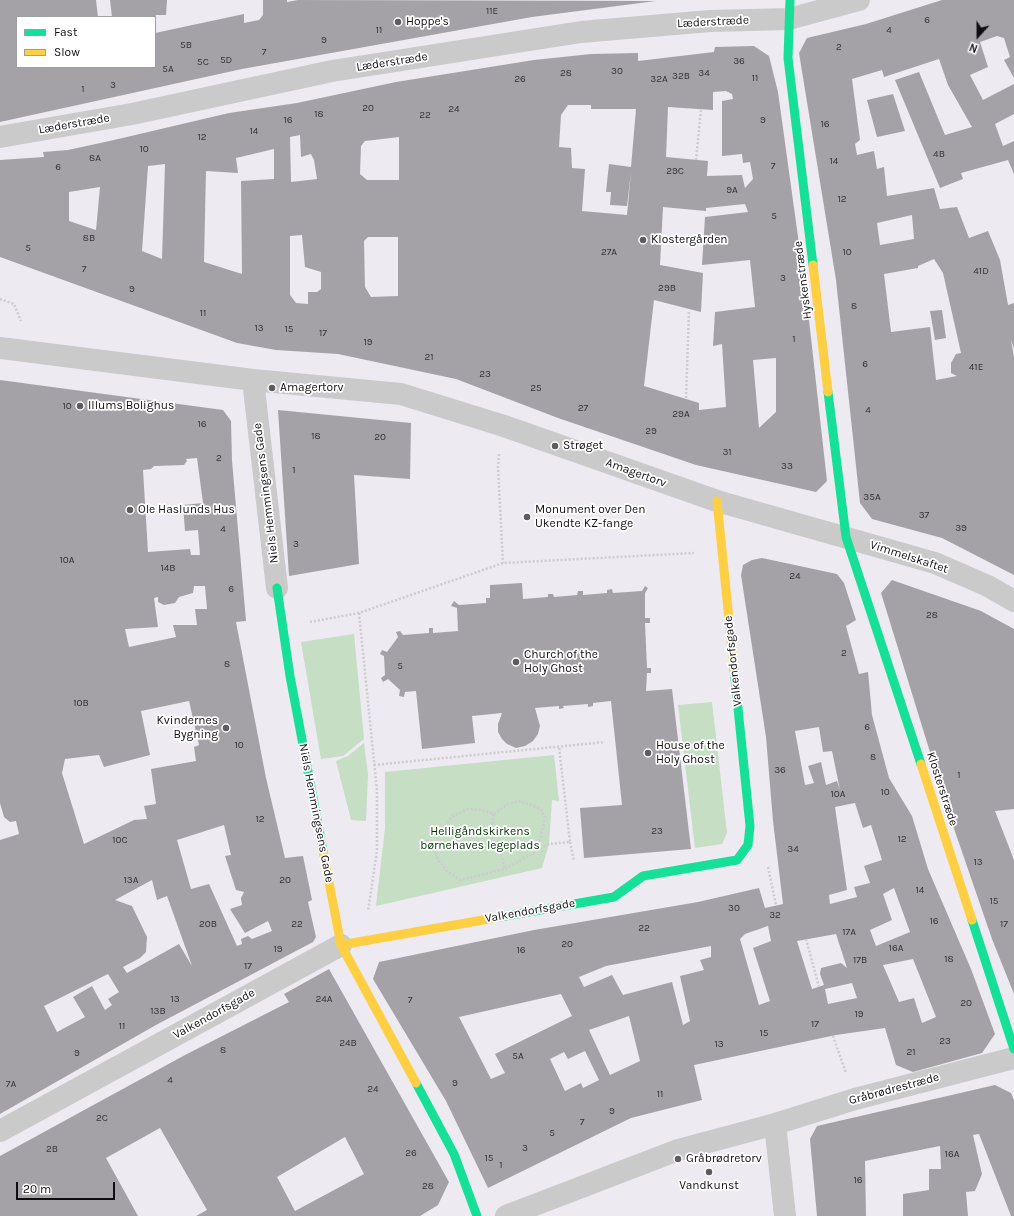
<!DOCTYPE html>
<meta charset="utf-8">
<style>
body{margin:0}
#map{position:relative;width:1014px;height:1216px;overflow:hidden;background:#edeaf1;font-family:Karla,sans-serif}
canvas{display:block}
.legend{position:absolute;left:16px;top:16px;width:140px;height:52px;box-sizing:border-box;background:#fff;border:1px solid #9f9ea0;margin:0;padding:5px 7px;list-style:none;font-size:12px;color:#100d12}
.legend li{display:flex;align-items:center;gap:8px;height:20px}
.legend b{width:20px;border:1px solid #9f9ea0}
.north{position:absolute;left:958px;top:16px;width:40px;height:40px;-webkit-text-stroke:3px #fff;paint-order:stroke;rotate:201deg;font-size:11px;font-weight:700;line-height:16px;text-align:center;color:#100d12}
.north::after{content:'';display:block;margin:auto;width:14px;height:18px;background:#100d12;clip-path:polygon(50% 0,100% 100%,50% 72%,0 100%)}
.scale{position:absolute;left:16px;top:1182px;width:99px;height:18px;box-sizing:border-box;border:2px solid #100d12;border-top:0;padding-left:5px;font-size:12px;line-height:14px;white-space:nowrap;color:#100d12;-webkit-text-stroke:3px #fff;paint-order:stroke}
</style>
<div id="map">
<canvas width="1014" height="1216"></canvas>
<ul class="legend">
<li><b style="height:5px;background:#16e098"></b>Fast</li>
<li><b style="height:5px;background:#ffcf43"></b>Slow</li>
</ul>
<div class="north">N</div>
<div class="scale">20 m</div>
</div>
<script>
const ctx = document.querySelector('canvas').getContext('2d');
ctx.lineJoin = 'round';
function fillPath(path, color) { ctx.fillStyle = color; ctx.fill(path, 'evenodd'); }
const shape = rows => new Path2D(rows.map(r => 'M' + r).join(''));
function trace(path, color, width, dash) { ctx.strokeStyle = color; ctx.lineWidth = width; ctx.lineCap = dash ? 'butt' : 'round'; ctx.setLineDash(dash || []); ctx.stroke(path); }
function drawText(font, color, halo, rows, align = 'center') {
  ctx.font = font + ' Karla,sans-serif'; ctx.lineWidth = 3.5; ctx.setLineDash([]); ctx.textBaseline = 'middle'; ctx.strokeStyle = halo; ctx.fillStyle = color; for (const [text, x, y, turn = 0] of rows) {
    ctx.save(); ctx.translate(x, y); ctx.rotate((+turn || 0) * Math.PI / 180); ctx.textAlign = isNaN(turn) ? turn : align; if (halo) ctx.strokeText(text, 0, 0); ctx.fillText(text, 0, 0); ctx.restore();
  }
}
fillPath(shape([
 [354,634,364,739,343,756,321,759,301,642],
 [712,702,727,833,722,844,695,848,678,705],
 [364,743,368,774,366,821,351,820,336,761,348,756],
 [554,755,559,801,552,800,549,844,542,868,376,906,385,828,385,772]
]), '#c5dec4');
fillPath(shape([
 [0,0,96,0,98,17,17,17,17,67,155,67,155,33,244,14,244,23,259,20,263,15,263,0,287,0,287,2,298,0,656,1,532,17,242,69,0,122],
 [110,0,167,0,166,15,156,15,155,17,112,17],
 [942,0,1014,0,1014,78,1004,60,1010,57,1004,38,997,36,980,42,988,67,970,75,983,100,1014,84,1014,114,995,124,1003,146,1014,141,1014,174,1008,160,961,173,963,179,940,188,895,80,919,72,945,135,972,127,948,85,939,59,884,77,882,70,852,79,860,140,855,144,857,155,874,151,877,169,884,167,887,196,934,188,940,209,957,207,969,238,988,231,1000,260,1008,305,1014,303,1014,348,1011,340,1014,357,1014,575,942,538,872,519,860,503,836,280,799,53,807,38,866,24],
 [912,215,914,239,880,245,877,223],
 [934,259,943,273,961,353,956,354,951,363,951,373,957,376,936,380,930,327,891,332,884,274,918,268,918,266],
 [754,46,769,56,778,92,807,302,827,481,816,492,696,465,558,418,456,379,338,354,276,350,237,343,0,257,0,160,44,157,43,152,68,150,114,140,229,113,297,103,396,82,534,60,591,54,638,53,638,61,714,52,715,47],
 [726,91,732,94,733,99,722,101,722,156,742,154,743,163,750,162,753,179,745,188,742,175,707,176,708,161,666,157,668,107,713,110,713,92],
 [568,105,591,105,591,109,636,109,631,167,609,164,606,192,611,192,610,205,627,206,631,172,627,215,582,211,585,169,572,168,571,148,559,147,561,115],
 [300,135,301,157,311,154,314,160,317,179,291,182,290,137],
 [399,137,399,180,367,180,360,174,361,146,365,141],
 [274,149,274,179,241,181,242,274,204,262,206,171,238,173,236,158],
 [165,164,162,259,142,251,148,166],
 [100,187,96,230,69,221,69,192],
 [745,204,748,212,705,217,702,265,750,260,755,307,715,312,713,346,722,344,726,407,699,410,699,403,644,386,654,300,701,312,703,273,660,265,663,207,706,211,706,208],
 [302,235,305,267,321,272,321,289,317,292,308,292,308,304,296,303,290,295,290,236],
 [368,237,398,237,398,296,371,297,365,287,364,241],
 [776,358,776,412,759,428,753,360],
 [893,94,905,131,877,137,867,100],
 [942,310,946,338,935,340,930,311],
 [0,380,223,410,231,421,232,461,246,621,236,622,266,778,285,858,303,856,312,900,308,902,316,937,313,942,156,1025,0,1114,0,840,19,834,16,821,10,822,4,817,0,803],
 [197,458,203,503,183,505,185,531,198,530,200,555,191,555,190,549,148,552,143,470,151,469,154,466,184,465,187,461,186,459],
 [194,586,205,586,207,609,195,609,197,625,173,625,176,637,129,647,125,629,158,627,154,598,158,597,158,602,164,605,175,603,179,597,193,593],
 [189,701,199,745,194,747,196,761,151,769,156,804,144,806,147,819,134,820,84,844,62,773,65,759,99,755,104,767,150,755,141,711],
 [224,825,231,855,225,856,236,890,244,892,241,898,242,905,230,909,245,933,268,921,272,931,252,939,248,936,241,939,242,944,237,946,209,884,191,889,177,840],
 [152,880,157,900,167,896,192,966,179,944,127,973,123,967,140,958,146,952,147,937,132,906,115,900],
 [108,974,119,992,108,999,112,1005,105,1010,92,986,73,997,85,1017,57,1032,44,1006],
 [278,410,411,423,410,479,354,475,359,564,289,576],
 [762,558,837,574,844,583,856,620,846,626,859,674,868,672,872,715,889,778,912,816,928,869,971,969,995,1034,982,1053,913,1072,896,1065,885,1028,836,1035,694,1065,702,1100,631,1118,488,1188,446,1101,373,979,379,962,534,930,698,902,759,888,765,908,783,904,773,821,766,737,741,575,743,565,752,560],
 [819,727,823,752,832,751,840,790,837,781,826,785,821,762,808,766,814,783,805,785,795,731],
 [855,803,863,828,871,825,882,860,864,866,870,883,854,887,857,897,830,904,829,895,847,890,835,807],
 [894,888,910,932,876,946,870,930,892,920,883,894],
 [768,926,771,941,753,948,770,1001,759,1005,740,939,745,934],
 [836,934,847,968,841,963,821,968,820,974,824,985,812,989,797,941],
 [711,946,711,957,700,960,704,970,680,976,690,1021,683,1025,672,982,623,995,612,975,584,987,579,977,606,966],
 [913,959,936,1017,922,1023,914,998,899,1002,883,965],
 [852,983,857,998,828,1004,825,989],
 [561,994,572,1016,495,1054,505,1073,491,1079,459,1017],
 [629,1016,640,1061,610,1075,589,1030],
 [585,1051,599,1080,583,1088,581,1083,565,1091,550,1059,564,1052,568,1059],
 [892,580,981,611,1014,629,1014,809,995,811,1014,860,1014,994,992,939,950,817,881,593],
 [522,583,523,599,548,597,548,594,553,594,554,597,577,595,578,591,583,591,583,595,607,593,607,590,612,589,613,593,642,591,645,586,648,588,645,593,645,618,650,618,650,623,645,623,647,668,651,668,651,673,647,673,646,691,672,689,691,849,584,858,580,808,622,805,611,701,593,703,593,706,588,707,588,704,563,706,564,708,559,709,559,706,535,708,540,726,538,734,533,741,525,746,516,748,507,744,502,739,498,732,498,724,502,713,472,716,475,743,422,749,416,691,405,692,404,697,399,696,400,690,388,679,383,682,381,678,385,675,384,656,380,654,382,650,387,652,398,637,396,632,400,631,403,635,429,633,429,628,433,628,433,633,458,631,457,608,451,606,454,601,459,605,486,603,486,598,490,598,490,585],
 [329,969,449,1182,438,1205,420,1216,196,1216,207,1210,160,1128,106,1158,138,1216,0,1216,0,1156,185,1055,289,1002,284,994],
 [345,1137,364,1174,295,1211,277,1177],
 [995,1085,1011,1093,1014,1100,1014,1216,1011,1216,979,1134,973,1135,982,1174,975,1191,966,1192,968,1216,903,1216,903,1194,929,1190,929,1169,941,1169,940,1146,865,1161,866,1216,817,1216,810,1139,817,1126]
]), '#a5a2a7');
trace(shape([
 [696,160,701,110],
 [0,299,14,304,21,321],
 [686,398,689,310],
 [499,454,498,467,503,563],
 [359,613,377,791,377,851,368,911],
 [310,622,359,613,503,563,694,553],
 [374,765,605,742],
 [494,814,490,831,492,842,501,854,505,869],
 [426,840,435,843,434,847,438,860,447,871,460,880,505,869,549,844,570,842,559,747],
 [570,842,574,861],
 [435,843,441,830,453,816,468,809,481,810,494,814,508,804,520,801,541,809,545,818,537,851],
 [768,867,776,905],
 [806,939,819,987],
 [833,1036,846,1073]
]), '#cecccf', 2.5, [2, 2]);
trace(shape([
 [0,137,132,114,332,71,581,32,710,21,789,19,859,0],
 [0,348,253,380,401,394,504,426,717,501,935,563,988,586,1014,601],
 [253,380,277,588],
 [775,1124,855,1099,1014,1058],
 [0,1131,341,945],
 [506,1216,678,1150,775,1124,785,1216]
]), '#cacacb', 22);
trace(shape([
 [790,0,788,58,813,265],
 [828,392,846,537,921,764],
 [277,588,290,676,323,851],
 [500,917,614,897,643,876,737,860,748,845,750,826,734,669],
 [972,920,1014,1049],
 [416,1083,454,1154,477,1216]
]), '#16e098', 9);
trace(shape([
 [813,265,828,392],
 [717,501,734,669],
 [921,764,972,920],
 [323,851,341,945,416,1083],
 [341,945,500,917]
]), '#ffcf43', 9);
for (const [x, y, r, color] of [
 [398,22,4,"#5d5a60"],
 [643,240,4,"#5d5a60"],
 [272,388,4,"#5d5a60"],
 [80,406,4,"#5d5a60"],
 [555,446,4,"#5d5a60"],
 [130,510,4,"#5d5a60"],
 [527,517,4,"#5d5a60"],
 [516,662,4,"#5d5a60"],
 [226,728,4,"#5d5a60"],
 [648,753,4,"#5d5a60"],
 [678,1159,4,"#5d5a60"],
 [709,1172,4,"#5d5a60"]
]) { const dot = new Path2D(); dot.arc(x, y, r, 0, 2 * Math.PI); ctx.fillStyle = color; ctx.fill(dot); trace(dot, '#fff', 1.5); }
drawText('10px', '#353237', null, [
 ["11E",492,11],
 ["6",927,20],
 ["11",379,30],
 ["4",889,30],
 ["9",324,40],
 ["5B",186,45],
 ["2",839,47],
 ["7",264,52],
 ["5D",226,60],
 ["36",739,61],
 ["5C",203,62],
 ["5A",168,69],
 ["30",617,71],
 ["28",566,73],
 ["34",704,73],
 ["32B",681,76],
 ["11",755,78],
 ["26",520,79],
 ["32A",659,79],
 ["3",113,85],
 ["1",83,89],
 ["20",368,108],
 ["24",454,109],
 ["18",319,114],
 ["22",425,115],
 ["16",288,120],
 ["9",763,120],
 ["16",825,124],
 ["14",254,131],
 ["12",202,137],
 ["10",144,149],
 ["4B",939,154],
 ["8A",95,158],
 ["14",834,161],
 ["7",773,166],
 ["6",58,167],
 ["29C",675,171],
 ["9A",732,190],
 ["12",842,199],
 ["5",774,216],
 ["8B",89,238],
 ["5",28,248],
 ["27A",609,252],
 ["10",847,252],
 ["7",84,269],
 ["41D",981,271],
 ["3",783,278],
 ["29B",667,288],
 ["9",132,289],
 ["8",854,306],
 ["11",203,313],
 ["13",259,328],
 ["15",289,329],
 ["17",323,333],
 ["1",794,339],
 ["19",368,342],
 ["21",429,357],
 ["6",865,364],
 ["41E",976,367],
 ["23",485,374],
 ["25",536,388],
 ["10",67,406],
 ["27",583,408],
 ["4",868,410],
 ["29A",681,414],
 ["16",202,424],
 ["29",651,431],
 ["18",316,436],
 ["20",380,437],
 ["31",727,452],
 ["2",219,458],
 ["33",787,466],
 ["1",294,470],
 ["35A",872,497],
 ["37",924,515],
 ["39",961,528],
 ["4",223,529],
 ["3",296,544],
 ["10A",67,560],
 ["14B",168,568],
 ["24",795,576],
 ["6",231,589],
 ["28",932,615],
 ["2",844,653],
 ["8",227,664],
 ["5",400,666],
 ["10B",81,703],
 ["6",867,727],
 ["10",239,745],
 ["8",873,757],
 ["36",780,770],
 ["1",959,775],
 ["10",885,792],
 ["10A",838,794],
 ["12",260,819],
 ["23",657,831],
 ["12",902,839],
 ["10C",120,840],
 ["34",793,849],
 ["13",978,862],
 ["13A",131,880],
 ["20",285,880],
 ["14",920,890],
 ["15",994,901],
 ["30",734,908],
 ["32",775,915],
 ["16",934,921],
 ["20B",208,924],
 ["22",297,924],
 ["17",1004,924],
 ["22",644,928],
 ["17A",849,932],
 ["20",567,944],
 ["16A",896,948],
 ["19",278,949],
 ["16",521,950],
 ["18",949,959],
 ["17B",860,960],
 ["17",248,966],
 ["13",175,999],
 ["24A",324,999],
 ["7",410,1000],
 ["20",966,1003],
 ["13B",158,1011],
 ["19",859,1014],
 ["17",815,1024],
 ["11",122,1026],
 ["15",764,1033],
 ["23",945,1041],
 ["24B",348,1043],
 ["13",719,1044],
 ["8",223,1050],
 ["21",911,1052],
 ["9",77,1053],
 ["5A",518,1056],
 ["4",170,1080],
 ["9",455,1083],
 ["7A",11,1084],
 ["24",373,1089],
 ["11",660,1094],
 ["9",612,1111],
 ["2C",102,1118],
 ["7",582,1122],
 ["5",552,1133],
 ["3",525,1148],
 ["2B",52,1149],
 ["26",411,1153],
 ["16A",952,1154],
 ["15",489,1158],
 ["1",501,1165],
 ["16",858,1180],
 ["28",428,1186]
]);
drawText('12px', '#100d12', '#fff', [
 ["Hoppe's",406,22],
 ["Klostergården",651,240],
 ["Amagertorv",280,388],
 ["Illums Bolighus",88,406],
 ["Strøget",563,446],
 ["Ole Haslunds Hus",138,510],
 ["Monument over Den",535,510],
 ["Ukendte KZ-fange",535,524],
 ["Church of the",524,655],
 ["Holy Ghost",524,669],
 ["Kvindernes",218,721,"right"],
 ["Bygning",218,735,"right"],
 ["House of the",656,746],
 ["Holy Ghost",656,760],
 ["Gråbrødretorv",686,1159],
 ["Vandkunst",709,1186,"center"]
], 'left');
drawText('12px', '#100d12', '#fff', [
 ["Læderstræde",713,22,-3],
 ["Læderstræde",392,62,-9],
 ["Læderstræde",74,124,-10],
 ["Hyskenstræde",803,280,-97],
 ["Amagertorv",636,473,20],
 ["Niels Hemmingsens Gade",266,493,-97],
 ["Vimmelskaftet",909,557,18],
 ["Valkendorfsgade",733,661,-96],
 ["Klosterstræde",942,789,72],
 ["Niels Hemmingsens Gade",316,813,79],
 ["Valkendorfsgade",530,911,-10],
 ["Valkendorfsgade",214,1014,-29],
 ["Gråbrødrestræde",894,1089,-15]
]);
drawText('12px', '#003500', '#fff', [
 ["Helligåndskirkens",480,832],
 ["børnehaves legeplads",480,846]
]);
</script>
